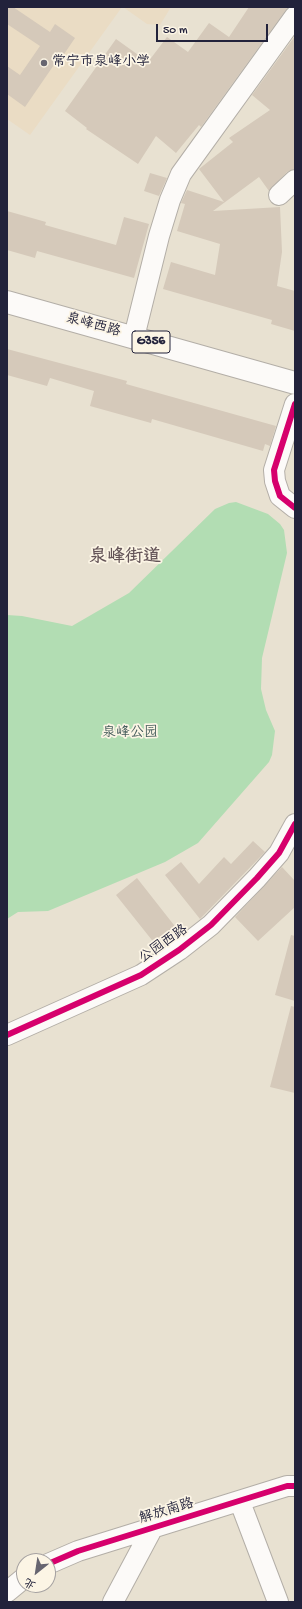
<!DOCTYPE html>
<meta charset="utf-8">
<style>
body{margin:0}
#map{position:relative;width:302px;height:1609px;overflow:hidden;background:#e8e1d1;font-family:"Gochi Hand","LXGW WenKai TC",sans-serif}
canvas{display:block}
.frame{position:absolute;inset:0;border:8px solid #22223b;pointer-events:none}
.north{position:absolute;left:16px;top:1553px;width:40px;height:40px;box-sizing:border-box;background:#fcf5e5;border:1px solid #a5a1a1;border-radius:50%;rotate:210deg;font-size:11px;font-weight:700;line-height:16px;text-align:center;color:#22223b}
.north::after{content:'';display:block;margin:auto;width:14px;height:18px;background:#676570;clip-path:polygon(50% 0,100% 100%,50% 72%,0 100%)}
.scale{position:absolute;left:156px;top:24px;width:112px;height:18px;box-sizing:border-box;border:2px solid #22223b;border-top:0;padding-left:5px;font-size:12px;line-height:14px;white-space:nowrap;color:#22223b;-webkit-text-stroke:3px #fcf5e5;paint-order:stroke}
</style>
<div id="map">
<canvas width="302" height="1609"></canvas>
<div class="frame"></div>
<div class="north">北</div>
<div class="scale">50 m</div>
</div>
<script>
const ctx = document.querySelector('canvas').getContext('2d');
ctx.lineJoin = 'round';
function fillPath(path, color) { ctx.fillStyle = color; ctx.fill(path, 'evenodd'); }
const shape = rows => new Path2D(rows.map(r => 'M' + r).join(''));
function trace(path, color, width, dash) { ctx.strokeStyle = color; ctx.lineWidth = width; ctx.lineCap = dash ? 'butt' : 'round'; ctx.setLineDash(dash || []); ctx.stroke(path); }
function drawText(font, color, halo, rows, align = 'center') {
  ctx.font = font + ' "Gochi Hand","LXGW WenKai TC",sans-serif'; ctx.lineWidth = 3.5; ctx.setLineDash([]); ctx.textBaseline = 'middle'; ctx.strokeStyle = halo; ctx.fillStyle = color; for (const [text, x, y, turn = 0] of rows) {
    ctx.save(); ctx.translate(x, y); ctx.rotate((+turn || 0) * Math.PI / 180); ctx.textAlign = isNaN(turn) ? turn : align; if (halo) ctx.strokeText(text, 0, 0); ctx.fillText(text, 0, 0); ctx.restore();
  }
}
fillPath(shape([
 [7,7,122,7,30,135,7,119],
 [123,7,171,7,160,25,147,24]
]), '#eadcc4');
fillPath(shape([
 [236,502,268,514,280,524,284,530,287,553,262,658,261,689,266,710,275,731,272,755,269,762,198,843,165,862,48,911,18,912,7,919,7,615,22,616,72,626,129,593,215,509,229,503]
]), '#b2ddb3');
fillPath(shape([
 [7,7,13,7,50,32,55,24,75,38,60,60,58,59,25,107,7,94,7,66,20,75,40,46,7,24],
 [249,7,288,7,201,127,199,125,176,153,156,136,138,164,86,129,87,128,65,111,116,39,148,62,167,37,188,52,209,23,229,37],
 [295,36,295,169,287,172,269,191,259,177,213,211,280,207,282,252,277,286,295,291,295,331,271,324,272,320,163,289,171,262,215,275,220,244,177,231,185,204,181,203,187,190,224,202,199,169,233,142,229,138,270,110,252,95],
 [150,173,167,178,159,196,144,191],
 [7,211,46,222,45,225,116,245,124,217,149,224,134,278,37,251,35,258,7,250],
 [7,349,127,381,126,384,276,426,270,446,265,444,263,451,152,419,151,423,90,406,94,391,50,378,47,386,7,375],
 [253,841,265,852,200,919,165,875,181,862,199,884,224,857,231,864],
 [282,867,295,881,295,907,258,941,235,917],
 [137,878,181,934,159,949,116,895],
 [291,935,295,936,295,1001,275,995],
 [291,1006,295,1007,295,1093,270,1087]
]), '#d5c9ba');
const minor = shape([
 [279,195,295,180],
 [134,337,159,236,170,200,181,174,295,16],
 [295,404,274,470,275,481,280,496,295,508],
 [7,1035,141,975,179,950,211,925,257,878,279,853,295,824],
 [240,1502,278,1602],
 [48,1564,78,1551,287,1486,295,1486],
 [7,1592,24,1578],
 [113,1602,152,1529]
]);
const highway = shape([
 [7,302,295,383]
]);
trace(minor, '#b3aea7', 22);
trace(highway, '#b3aea7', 24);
trace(minor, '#fcfaf8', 20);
trace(highway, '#fcfaf8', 22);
trace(shape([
 [295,404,274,470,275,481,280,496,295,508],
 [7,1035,141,975,179,950,211,925,257,878,279,853,295,824],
 [48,1564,78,1551,287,1486,295,1486]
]), '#d6006c', 6);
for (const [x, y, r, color] of [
 [44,63,4,"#676570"]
]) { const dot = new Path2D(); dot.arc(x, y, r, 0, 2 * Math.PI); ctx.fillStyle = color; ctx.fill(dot); trace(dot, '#fcf5e5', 1.5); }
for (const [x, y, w] of [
 [151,342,38]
]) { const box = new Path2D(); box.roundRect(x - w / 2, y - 11, w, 22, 3); ctx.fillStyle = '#fcf5e5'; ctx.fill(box); trace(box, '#22223b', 1); }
drawText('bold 13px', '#22223b', null, [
 ["G356",151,342]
]);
drawText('14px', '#22223b', '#fcf5e5', [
 ["常宁市泉峰小学",52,63]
], 'left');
drawText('14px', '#22223b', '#fcf5e5', [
 ["泉峰西路",93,326,15],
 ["公园西路",164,945,-35],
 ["解放南路",167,1512,-17]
]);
drawText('14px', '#405958', '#fcf5e5', [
 ["泉峰公园",130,734]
]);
drawText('bold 18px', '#645458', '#fcf5e5', [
 ["泉峰街道",125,558]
]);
</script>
